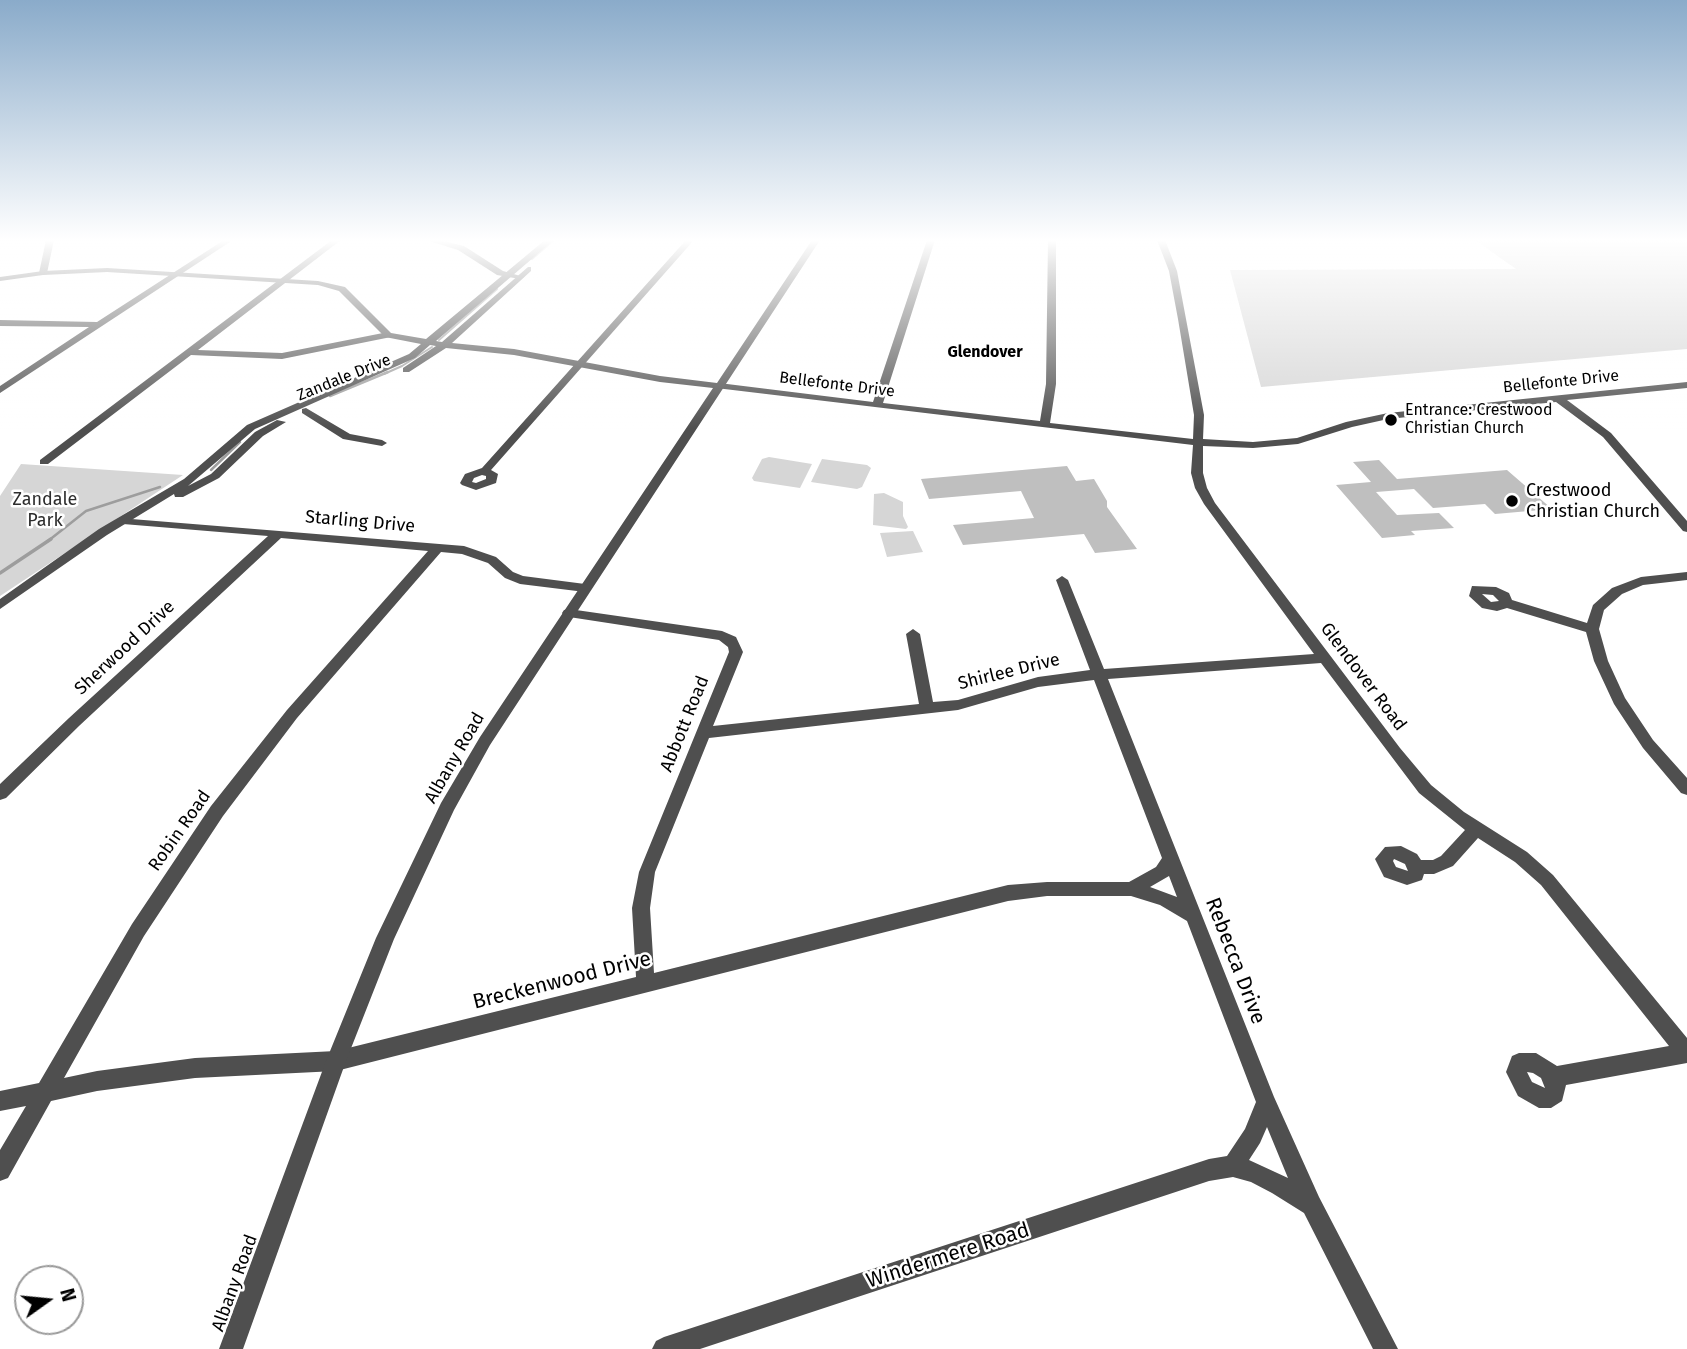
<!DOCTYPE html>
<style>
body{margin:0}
#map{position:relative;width:1687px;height:1349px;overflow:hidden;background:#fff;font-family:"Fira Sans",sans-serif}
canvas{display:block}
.north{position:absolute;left:14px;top:1265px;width:70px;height:70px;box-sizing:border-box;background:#fff;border:2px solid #999;border-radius:50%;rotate:75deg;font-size:19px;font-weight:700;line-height:28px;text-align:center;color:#000}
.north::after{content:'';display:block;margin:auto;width:24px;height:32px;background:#000;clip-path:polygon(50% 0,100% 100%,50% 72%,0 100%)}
</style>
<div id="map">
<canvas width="1687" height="1349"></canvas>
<div class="north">N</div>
</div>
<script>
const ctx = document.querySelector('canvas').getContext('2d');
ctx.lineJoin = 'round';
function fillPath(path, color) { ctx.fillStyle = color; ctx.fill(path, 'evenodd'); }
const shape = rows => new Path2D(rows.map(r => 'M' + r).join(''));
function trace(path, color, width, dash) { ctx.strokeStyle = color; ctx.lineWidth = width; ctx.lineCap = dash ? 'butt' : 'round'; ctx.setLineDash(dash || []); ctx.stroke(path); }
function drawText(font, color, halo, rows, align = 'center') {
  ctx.font = font + ' "Fira Sans",sans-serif'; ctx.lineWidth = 5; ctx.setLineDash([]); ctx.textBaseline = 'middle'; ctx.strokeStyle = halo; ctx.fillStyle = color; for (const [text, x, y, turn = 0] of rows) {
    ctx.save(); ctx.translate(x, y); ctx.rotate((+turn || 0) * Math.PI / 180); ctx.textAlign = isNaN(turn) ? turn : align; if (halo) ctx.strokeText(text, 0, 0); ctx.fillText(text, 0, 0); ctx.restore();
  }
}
fillPath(shape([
 [1475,240,1687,240,1687,349,1261,387,1230,270,1516,269],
 [769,457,812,464,800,488,754,481,752,478,762,459],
 [822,459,867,465,871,468,862,487,857,489,811,482],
 [21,464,183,475,0,596,0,496],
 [884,493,903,502,903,516,908,527,906,529,873,525,874,494],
 [913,531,923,552,887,557,880,533]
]), '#d6d6d6');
trace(shape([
 [532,259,554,240],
 [439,340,497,289],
 [384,374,402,366,432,347]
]), '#9d9d9d', 2);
trace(shape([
 [330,396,388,372],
 [211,470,240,442],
 [48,541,86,511,160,487]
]), '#9d9d9d', 2.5);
trace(shape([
 [0,573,51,539]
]), '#9d9d9d', 3.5);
fillPath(shape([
 [1379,460,1397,479,1507,470,1552,509,1495,514,1485,504,1433,508,1414,489,1376,492,1397,515,1439,513,1454,528,1411,531,1415,535,1382,538,1336,485,1371,482,1353,462],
 [1067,466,1076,481,1094,479,1107,501,1107,507,1137,549,1095,553,1084,534,963,545,953,525,1034,518,1021,491,929,499,921,479]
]), '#bfbfbf');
fillPath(shape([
 [46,240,54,240,47,273,43,275,39,273,46,240],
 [224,240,233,240,0,393,0,386,89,327,0,326,0,320,97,322,224,240],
 [332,240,341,240,198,350,282,353,388,332,392,335,391,337,282,359,191,355,48,464,40,464,40,460,332,240],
 [426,240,439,240,464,246,503,271,524,277,520,279,497,275,458,250,426,240],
 [686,240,694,240,491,470,498,474,496,483,476,490,462,485,460,483,465,474,482,468,686,240],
 [482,475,486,476,486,479,476,483,472,482,474,478,482,475],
 [927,240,935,240,883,403,1040,421,1046,384,1048,240,1056,240,1056,384,1050,423,1193,439,1194,415,1178,319,1169,271,1157,240,1165,240,1177,271,1204,415,1203,439,1253,442,1297,438,1346,422,1388,413,1687,382,1687,388,1567,400,1611,433,1687,521,1687,532,1683,531,1603,437,1556,402,1388,419,1352,427,1298,444,1253,448,1203,446,1203,473,1207,488,1215,503,1400,748,1431,785,1464,812,1527,852,1553,875,1687,1038,1687,1063,1566,1085,1562,1101,1551,1108,1539,1108,1518,1096,1506,1072,1512,1056,1519,1053,1536,1053,1557,1066,1669,1046,1541,885,1515,862,1478,838,1453,866,1434,874,1424,874,1422,880,1407,885,1384,877,1375,859,1385,847,1401,846,1417,854,1421,860,1433,860,1441,856,1465,830,1419,793,1321,663,1108,679,1274,1097,1319,1197,1398,1349,1373,1349,1304,1213,1272,1193,1251,1182,1233,1177,1209,1181,700,1349,652,1349,656,1341,664,1337,1209,1159,1227,1156,1245,1129,1256,1102,1187,921,1160,905,1131,896,1047,896,1008,901,336,1071,195,1078,97,1091,51,1101,8,1178,0,1181,0,1150,26,1106,0,1111,0,1091,39,1083,132,924,211,806,287,710,428,551,281,538,79,726,6,798,0,800,0,784,69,718,268,536,123,524,119,522,119,518,464,546,496,557,513,572,523,576,585,584,591,588,585,592,520,584,505,578,488,563,462,554,441,552,297,718,223,816,144,936,64,1078,97,1071,195,1058,336,1051,636,977,632,908,639,872,729,652,728,647,719,640,569,617,564,616,562,613,564,610,569,609,722,631,736,637,743,652,713,726,919,704,906,634,913,629,920,634,933,702,958,700,1038,677,1090,670,1056,580,1062,576,1068,580,1104,669,1314,654,1204,504,1195,488,1191,473,1193,445,716,388,716,384,719,383,873,402,927,240],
 [1094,680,1162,858,1156,867,1129,882,1047,882,1008,885,654,973,650,908,655,872,709,738,958,710,1038,687,1094,680],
 [1394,859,1405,864,1408,871,1396,867,1393,861,1394,859],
 [1169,876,1177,897,1150,887,1169,876],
 [1527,1072,1533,1073,1541,1078,1545,1088,1532,1082,1527,1072],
 [1267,1127,1288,1178,1249,1160,1260,1143,1267,1127],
 [306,408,350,434,382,440,387,443,382,446,343,439,302,413,302,409,306,408],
 [1687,572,1687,580,1643,585,1622,594,1604,610,1599,629,1608,661,1625,698,1653,740,1687,778,1687,795,1681,793,1643,748,1614,704,1594,661,1586,632,1507,608,1497,611,1482,608,1469,596,1472,586,1496,587,1509,593,1512,600,1587,623,1593,605,1612,588,1641,577,1687,572],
 [1482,594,1493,595,1499,601,1491,602,1482,594]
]), '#4f4f4f');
fillPath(shape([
 [545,240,554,240,436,341,442,342,528,267,531,267,531,271,452,343,514,349,660,376,717,383,812,240,820,240,490,745,454,810,394,939,346,1061,243,1349,219,1349,326,1061,376,938,441,803,480,737,713,388,660,382,514,355,446,348,409,372,403,372,403,368,436,346,430,345,415,358,255,429,188,486,211,474,255,432,277,420,286,422,263,436,219,478,183,497,175,497,174,494,107,535,0,609,0,599,99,529,184,479,247,425,409,354,421,344,385,337,339,291,318,285,107,272,43,275,0,281,0,277,43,271,107,268,318,281,345,287,391,333,426,339,545,240]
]), '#4f4f4f');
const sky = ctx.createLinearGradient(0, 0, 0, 429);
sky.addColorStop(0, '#8aabca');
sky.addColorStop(0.56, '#fff');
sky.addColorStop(1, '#ffffff00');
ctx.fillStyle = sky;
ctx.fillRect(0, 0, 1687, 429);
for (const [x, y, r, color] of [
 [1391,420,7,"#000"],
 [1512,501,7,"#000"]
]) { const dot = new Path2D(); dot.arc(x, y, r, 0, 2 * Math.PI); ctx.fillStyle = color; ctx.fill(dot); trace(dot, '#fff', 2.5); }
drawText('bold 16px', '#000', '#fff', [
 ["Glendover",985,353]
]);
drawText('16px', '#000', '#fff', [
 ["Zandale Drive",344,378,-22],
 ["Bellefonte Drive",1561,382,-6],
 ["Bellefonte Drive",837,385,7]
]);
drawText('16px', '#000', '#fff', [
 ["Entrance: Crestwood",1405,411],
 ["Christian Church",1405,429]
], 'left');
drawText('18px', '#000', '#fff', [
 ["Crestwood",1526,491],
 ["Christian Church",1526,512]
], 'left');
drawText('18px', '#2d2d2d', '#fff', [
 ["Zandale",45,500],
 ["Park",45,521]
]);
drawText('18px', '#000', '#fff', [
 ["Starling Drive",360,522,5],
 ["Sherwood Drive",125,648,-43],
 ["Shirlee Drive",1009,672,-14],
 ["Glendover Road",1363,677,53],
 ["Abbott Road",685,724,-68],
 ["Albany Road",455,758,-60],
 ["Robin Road",180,831,-55],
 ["Albany Road",235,1283,-70]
]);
drawText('21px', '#000', '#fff', [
 ["Rebecca Drive",1235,961,69],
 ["Breckenwood Drive",562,981,-14],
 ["Windermere Road",948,1256,-18]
]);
</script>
